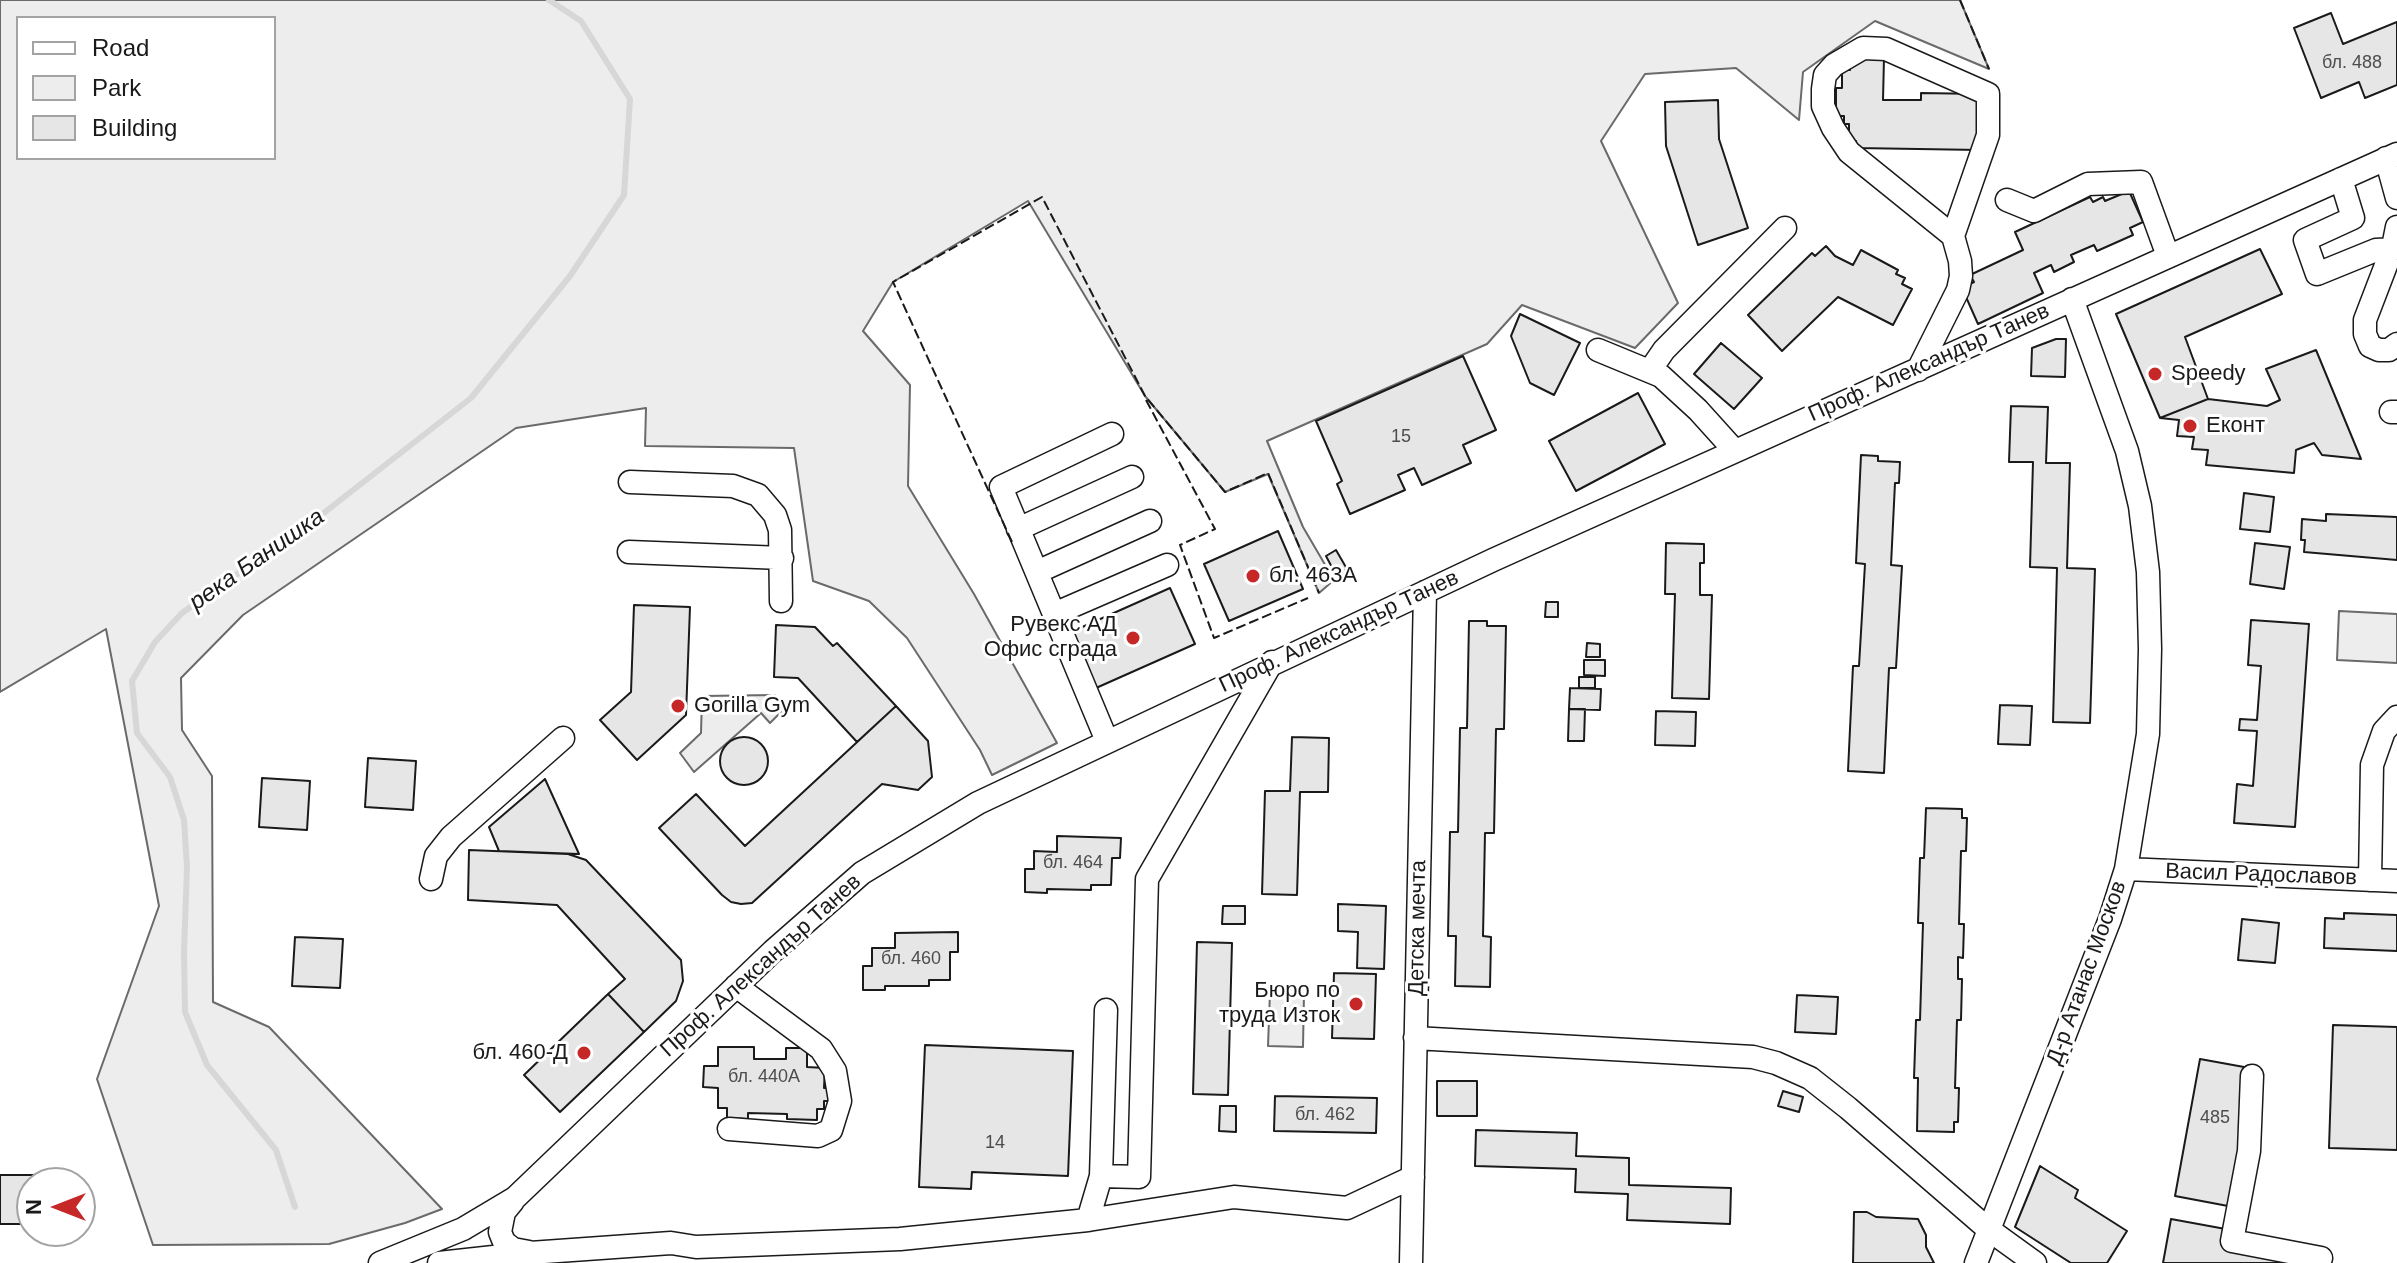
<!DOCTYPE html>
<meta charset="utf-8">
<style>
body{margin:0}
#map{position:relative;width:2397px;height:1263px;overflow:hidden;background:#fff;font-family:Arial,sans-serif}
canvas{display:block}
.legend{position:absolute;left:16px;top:16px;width:260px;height:144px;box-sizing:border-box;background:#fff;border:2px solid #a3a3a3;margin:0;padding:10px 14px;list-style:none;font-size:24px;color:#1a1a1a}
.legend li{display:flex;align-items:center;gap:16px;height:40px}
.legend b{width:40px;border:2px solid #a3a3a3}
.north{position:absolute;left:16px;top:1167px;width:80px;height:80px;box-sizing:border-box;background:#fff;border:2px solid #a3a3a3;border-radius:50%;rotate:270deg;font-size:22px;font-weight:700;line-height:32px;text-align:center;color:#1a1a1a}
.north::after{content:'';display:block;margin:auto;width:28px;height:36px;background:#c62828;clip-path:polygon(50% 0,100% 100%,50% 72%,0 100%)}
</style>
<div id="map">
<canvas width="2397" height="1263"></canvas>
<ul class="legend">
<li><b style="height:10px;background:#fff"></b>Road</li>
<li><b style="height:22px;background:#ededed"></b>Park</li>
<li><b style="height:22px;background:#e6e6e6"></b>Building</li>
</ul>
<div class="north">N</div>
</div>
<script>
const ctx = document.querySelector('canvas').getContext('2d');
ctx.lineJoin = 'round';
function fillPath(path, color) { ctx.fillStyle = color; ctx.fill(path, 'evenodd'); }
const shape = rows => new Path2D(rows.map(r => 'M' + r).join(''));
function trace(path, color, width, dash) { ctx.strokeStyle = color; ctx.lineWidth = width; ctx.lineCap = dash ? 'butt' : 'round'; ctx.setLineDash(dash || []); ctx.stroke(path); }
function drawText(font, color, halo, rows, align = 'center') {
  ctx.font = font + ' Arial,sans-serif'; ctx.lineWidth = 6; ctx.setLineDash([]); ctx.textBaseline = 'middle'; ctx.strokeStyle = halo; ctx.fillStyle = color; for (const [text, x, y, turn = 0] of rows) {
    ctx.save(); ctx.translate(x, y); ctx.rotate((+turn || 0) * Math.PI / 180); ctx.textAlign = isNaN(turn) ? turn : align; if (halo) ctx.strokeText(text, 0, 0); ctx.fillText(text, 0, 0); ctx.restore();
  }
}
const green = shape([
 [0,0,1960,0,1989,69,1875,21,1803,72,1799,120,1736,68,1645,74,1601,141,1678,303,1635,348,1522,305,1487,344,1267,441,1303,527,1334,580,1319,593,1268,474,1225,492,1145,396,1028,201,893,282,863,331,910,385,908,486,974,594,1057,743,992,775,980,750,907,638,869,601,813,581,794,448,645,446,646,408,516,428,243,615,181,678,182,730,212,776,213,1002,269,1027,442,1209,405,1223,329,1244,153,1245,97,1079,159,906,106,629,0,692,0,0],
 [18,18,274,18,274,158,18,158,18,18],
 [2339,611,2397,614,2397,663,2337,660,2339,611],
 [775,695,787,706,770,723,761,713,694,772,680,753,701,733,702,696,775,695],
 [1270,992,1304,993,1303,1047,1268,1046,1270,992]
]);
fillPath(green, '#ededed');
trace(green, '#6a6a6a', 2);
trace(shape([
 [295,1207,276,1150,207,1065,185,1012,184,951,187,867,184,820,170,777,137,733,132,681,155,642,182,613,325,512,471,398,570,276,624,195,630,99,581,21,549,0]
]), '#d7d7d7', 6);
const building = shape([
 [2331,13,2343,44,2397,22,2397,85,2365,98,2359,82,2321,98,2294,28,2331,13],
 [1850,58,1884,58,1883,100,1921,100,1921,93,1981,94,1980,150,1856,148,1856,141,1849,141,1849,124,1844,124,1844,116,1836,116,1836,88,1842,88,1842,70,1850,70,1850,58],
 [1718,100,1719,139,1748,228,1698,245,1666,146,1665,102,1718,100],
 [2129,191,2143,222,2130,228,2133,235,2097,251,2094,245,2071,255,2074,262,2054,272,2051,265,2034,273,2043,293,1978,324,1962,288,1974,282,1970,275,2023,250,2015,232,2090,197,2093,202,2103,197,2105,201,2129,191],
 [1826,246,1835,256,1853,265,1861,250,1898,270,1896,274,1905,278,1902,284,1912,289,1893,325,1838,297,1782,351,1748,315,1812,253,1815,256,1826,246],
 [2260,249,2282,294,2185,337,2208,399,2160,418,2116,314,2260,249],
 [1520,314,1580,343,1554,395,1530,383,1511,336,1520,314],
 [2056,339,2066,339,2065,377,2031,376,2032,348,2056,339],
 [1721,343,1762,378,1734,409,1694,374,1721,343],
 [2316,350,2361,459,2322,455,2314,443,2296,450,2294,473,2206,465,2208,450,2192,449,2194,437,2177,436,2179,420,2160,418,2208,399,2267,406,2280,400,2266,369,2316,350],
 [1463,356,1496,430,1463,445,1471,463,1422,485,1414,468,1398,475,1405,490,1350,514,1337,484,1342,481,1316,421,1463,356],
 [1638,393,1665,444,1576,491,1549,441,1638,393],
 [2011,406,2048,407,2046,463,2070,463,2067,568,2095,569,2090,723,2053,722,2057,568,2030,567,2033,462,2009,462,2011,406],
 [1861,455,1878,456,1878,461,1900,462,1899,483,1895,483,1891,565,1902,566,1896,668,1889,668,1884,773,1848,771,1853,666,1859,666,1865,564,1856,563,1861,455],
 [2244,493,2274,497,2270,532,2240,529,2244,493],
 [2326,514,2397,517,2397,560,2304,552,2305,540,2301,540,2302,519,2326,521,2326,514],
 [1278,531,1303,589,1229,621,1204,564,1278,531],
 [1666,543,1704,544,1704,563,1700,563,1700,595,1712,595,1709,699,1672,698,1675,594,1665,594,1666,543],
 [2255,543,2290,547,2284,589,2250,584,2255,543],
 [1336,550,1347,569,1336,575,1326,556,1336,550],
 [1170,588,1195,644,1096,688,1071,632,1170,588],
 [1546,602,1558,602,1558,617,1545,617,1546,602],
 [634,605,690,607,686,715,637,760,600,720,631,692,634,605],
 [2251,620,2309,624,2295,827,2234,823,2237,784,2253,786,2257,731,2239,730,2240,719,2257,720,2261,666,2248,665,2251,620],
 [1469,621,1487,621,1487,626,1506,626,1504,729,1496,729,1494,833,1485,833,1483,936,1491,937,1490,987,1455,986,1456,936,1448,936,1450,832,1458,832,1460,728,1467,728,1469,621],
 [776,625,815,627,833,646,837,643,896,706,857,742,798,678,774,677,776,625],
 [1587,643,1600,644,1600,657,1586,657,1587,643],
 [1584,660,1605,660,1605,676,1584,675,1584,660],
 [1579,677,1595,677,1595,688,1579,688,1579,677],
 [1570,688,1601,689,1600,710,1569,709,1570,688],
 [2000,705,2032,706,2030,745,1998,744,2000,705],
 [896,706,928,741,932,777,918,790,882,784,752,903,741,904,731,902,722,895,659,828,696,794,745,846,896,706],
 [1569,709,1585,709,1584,741,1568,741,1569,709],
 [1656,711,1696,712,1695,746,1655,745,1656,711],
 '720 761a24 24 0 1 1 48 0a24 24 0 1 1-48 0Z',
 [1292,737,1329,738,1328,792,1300,792,1297,895,1262,894,1265,791,1290,791,1292,737],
 [368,758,416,761,413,810,365,807,368,758],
 [262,778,310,781,307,830,259,827,262,778],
 [545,779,579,854,499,851,489,827,545,779],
 [1926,808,1962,809,1962,818,1967,818,1966,851,1961,851,1959,924,1964,924,1963,958,1958,957,1958,979,1962,979,1961,1020,1957,1020,1955,1088,1959,1088,1958,1122,1954,1122,1954,1132,1917,1131,1918,1078,1914,1078,1916,1020,1920,1020,1923,923,1918,923,1920,858,1924,858,1926,808],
 [1057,836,1121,838,1120,858,1112,858,1111,885,1091,885,1091,890,1047,889,1047,893,1025,892,1025,869,1034,869,1034,851,1057,852,1057,836],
 [469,850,568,854,586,860,681,960,683,981,676,1001,644,1032,608,994,625,979,557,905,468,900,469,850],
 [1338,904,1386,906,1384,969,1357,968,1358,932,1338,931,1338,904],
 [1223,906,1245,906,1245,924,1222,924,1223,906],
 [2344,913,2397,915,2397,951,2324,948,2325,918,2344,919,2344,913],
 [2242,919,2279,923,2275,963,2238,960,2242,919],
 [958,932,958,952,950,952,950,980,929,980,929,986,885,986,885,990,863,990,863,966,872,966,872,948,895,948,895,933,958,932],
 [295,937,343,939,340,988,292,986,295,937],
 [1197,942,1232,943,1228,1095,1193,1094,1197,942],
 [1334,973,1376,974,1374,1039,1332,1038,1334,973],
 [608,994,644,1032,560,1112,524,1075,608,994],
 [1797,995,1838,997,1836,1034,1795,1032,1797,995],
 [2333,1025,2397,1027,2397,1150,2329,1148,2333,1025],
 [925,1045,1073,1051,1068,1176,972,1172,971,1189,919,1187,925,1045],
 [718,1047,754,1047,754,1059,786,1059,786,1048,807,1048,807,1067,825,1068,824,1088,830,1088,829,1101,824,1101,824,1109,817,1109,817,1120,787,1119,787,1114,748,1113,748,1119,727,1118,727,1108,718,1108,718,1088,703,1087,704,1066,718,1066,718,1047],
 [2200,1059,2244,1067,2240,1141,2228,1206,2175,1196,2200,1059],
 [1437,1081,1477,1081,1477,1116,1437,1116,1437,1081],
 [1783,1091,1803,1097,1799,1112,1778,1106,1783,1091],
 [1275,1096,1377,1098,1376,1133,1274,1131,1275,1096],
 [1220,1106,1236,1106,1236,1132,1219,1131,1220,1106],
 [1476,1130,1577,1133,1576,1156,1629,1158,1629,1185,1731,1188,1730,1224,1627,1220,1628,1194,1575,1192,1576,1169,1475,1166,1476,1130],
 [2040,1166,2078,1190,2075,1198,2127,1231,2107,1263,2071,1263,2015,1227,2040,1166],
 [0,1175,69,1175,69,1183,32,1183,32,1224,0,1224,0,1175],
 [1854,1212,1867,1212,1876,1217,1918,1219,1926,1235,1926,1247,1934,1263,1853,1263,1854,1212],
 [2171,1219,2231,1230,2307,1263,2163,1263,2171,1219]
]);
fillPath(building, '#e6e6e6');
trace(building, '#1a1a1a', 2);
const minor = shape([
 [2386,158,2397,198],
 [2341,179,2353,218,2305,240,2317,274,2376,250,2393,249],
 [2007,200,2034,211,2088,184,2141,182,2168,256],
 [2397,227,2393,247,2365,320,2365,334,2370,346,2379,350,2389,350,2397,344],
 [1598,350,1661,376,1698,410,1735,451],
 [1651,369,1664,350,1785,228],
 [1918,370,1958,290,1961,276,1960,261,1953,236,1849,152,1833,128,1823,106,1823,89,1825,75,1834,65,1863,48,1886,49,1988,94,1988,135,1953,236],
 [2391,412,2397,412],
 [630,482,733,486,758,495,775,515,780,530,781,601],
 [1018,529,1132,477],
 [629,552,782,558],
 [1037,572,1150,521],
 [1054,614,1167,565],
 [1107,741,1001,487,1112,434],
 [2126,869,2397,881],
 [431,879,436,856,451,837,563,738],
 [2370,880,2372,765,2384,731,2397,717],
 [1415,1038,1753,1057,1776,1063,1810,1078,1848,1108,1988,1229,2035,1263],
 [2252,1076,2249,1151,2232,1241,2321,1258,2319,1263],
 [729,1129,818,1136,831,1130,840,1101,835,1071,821,1049,736,986],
 [1101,1176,1106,1010],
 [513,1201,504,1212,500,1232,504,1242,513,1249,529,1252],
 [1088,1220,1101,1176,1139,1177,1147,879,1272,662],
 [380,1263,463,1229,515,1198,773,951,862,873,978,803,1493,560,2397,154],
 [439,1263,530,1253,671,1243,696,1247,900,1239,1088,1220,1234,1197,1347,1208,1413,1177],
 [1411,1263,1425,592],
 [1976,1263,2110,919,2126,869,2148,734,2150,649,2148,572,2140,506,2127,451,2072,299]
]);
trace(minor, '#1a1a1a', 25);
trace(minor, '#fff', 22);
trace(shape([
 [1960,0,1989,69],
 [1146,400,1215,529,1180,545,1214,638,1308,598],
 [1012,542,893,282,1042,197,1145,396,1225,492,1268,473,1319,593]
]), '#1a1a1a', 2, [10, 4]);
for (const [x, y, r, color] of [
 [2155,374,8,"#c62828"],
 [2190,426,8,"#c62828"],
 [1253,576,8,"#c62828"],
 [1133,638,8,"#c62828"],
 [678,706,8,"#c62828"],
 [1356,1004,8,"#c62828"],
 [584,1053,8,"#c62828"]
]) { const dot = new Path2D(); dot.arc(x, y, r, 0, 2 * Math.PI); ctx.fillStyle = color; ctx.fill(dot); trace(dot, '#fff', 3); }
drawText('18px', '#4d4d4d', null, [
 ["бл. 488",2352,63],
 ["15",1401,437],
 ["бл. 464",1073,863],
 ["бл. 460",911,959],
 ["бл. 440А",764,1077],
 ["бл. 462",1325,1115],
 ["485",2215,1118],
 ["14",995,1143]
]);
drawText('22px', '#1a1a1a', '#fff', [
 ["Проф. Александър Танев",1929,363,-24],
 ["Проф. Александър Танев",1339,632,-25],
 ["Васил Радославов",2261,875,2],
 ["Детска мечта",1418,928,-89],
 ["Проф. Александър Танев",761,966,-42],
 ["Д-р Атанас Москов",2087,973,-70]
]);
drawText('22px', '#1a1a1a', '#fff', [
 ["Speedy",2171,374],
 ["Еконт",2206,426],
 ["бл. 463А",1269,576],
 ["Рувекс АД",1117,625,"right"],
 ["Офис сграда",1117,650,"right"],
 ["Gorilla Gym",694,706],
 ["Бюро по",1340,991,"right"],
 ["труда Изток",1340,1016,"right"],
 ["бл. 460-Д",568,1053,"right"]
], 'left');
drawText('italic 24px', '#1a1a1a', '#fff', [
 ["река Банишка",257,560,-35]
]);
</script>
